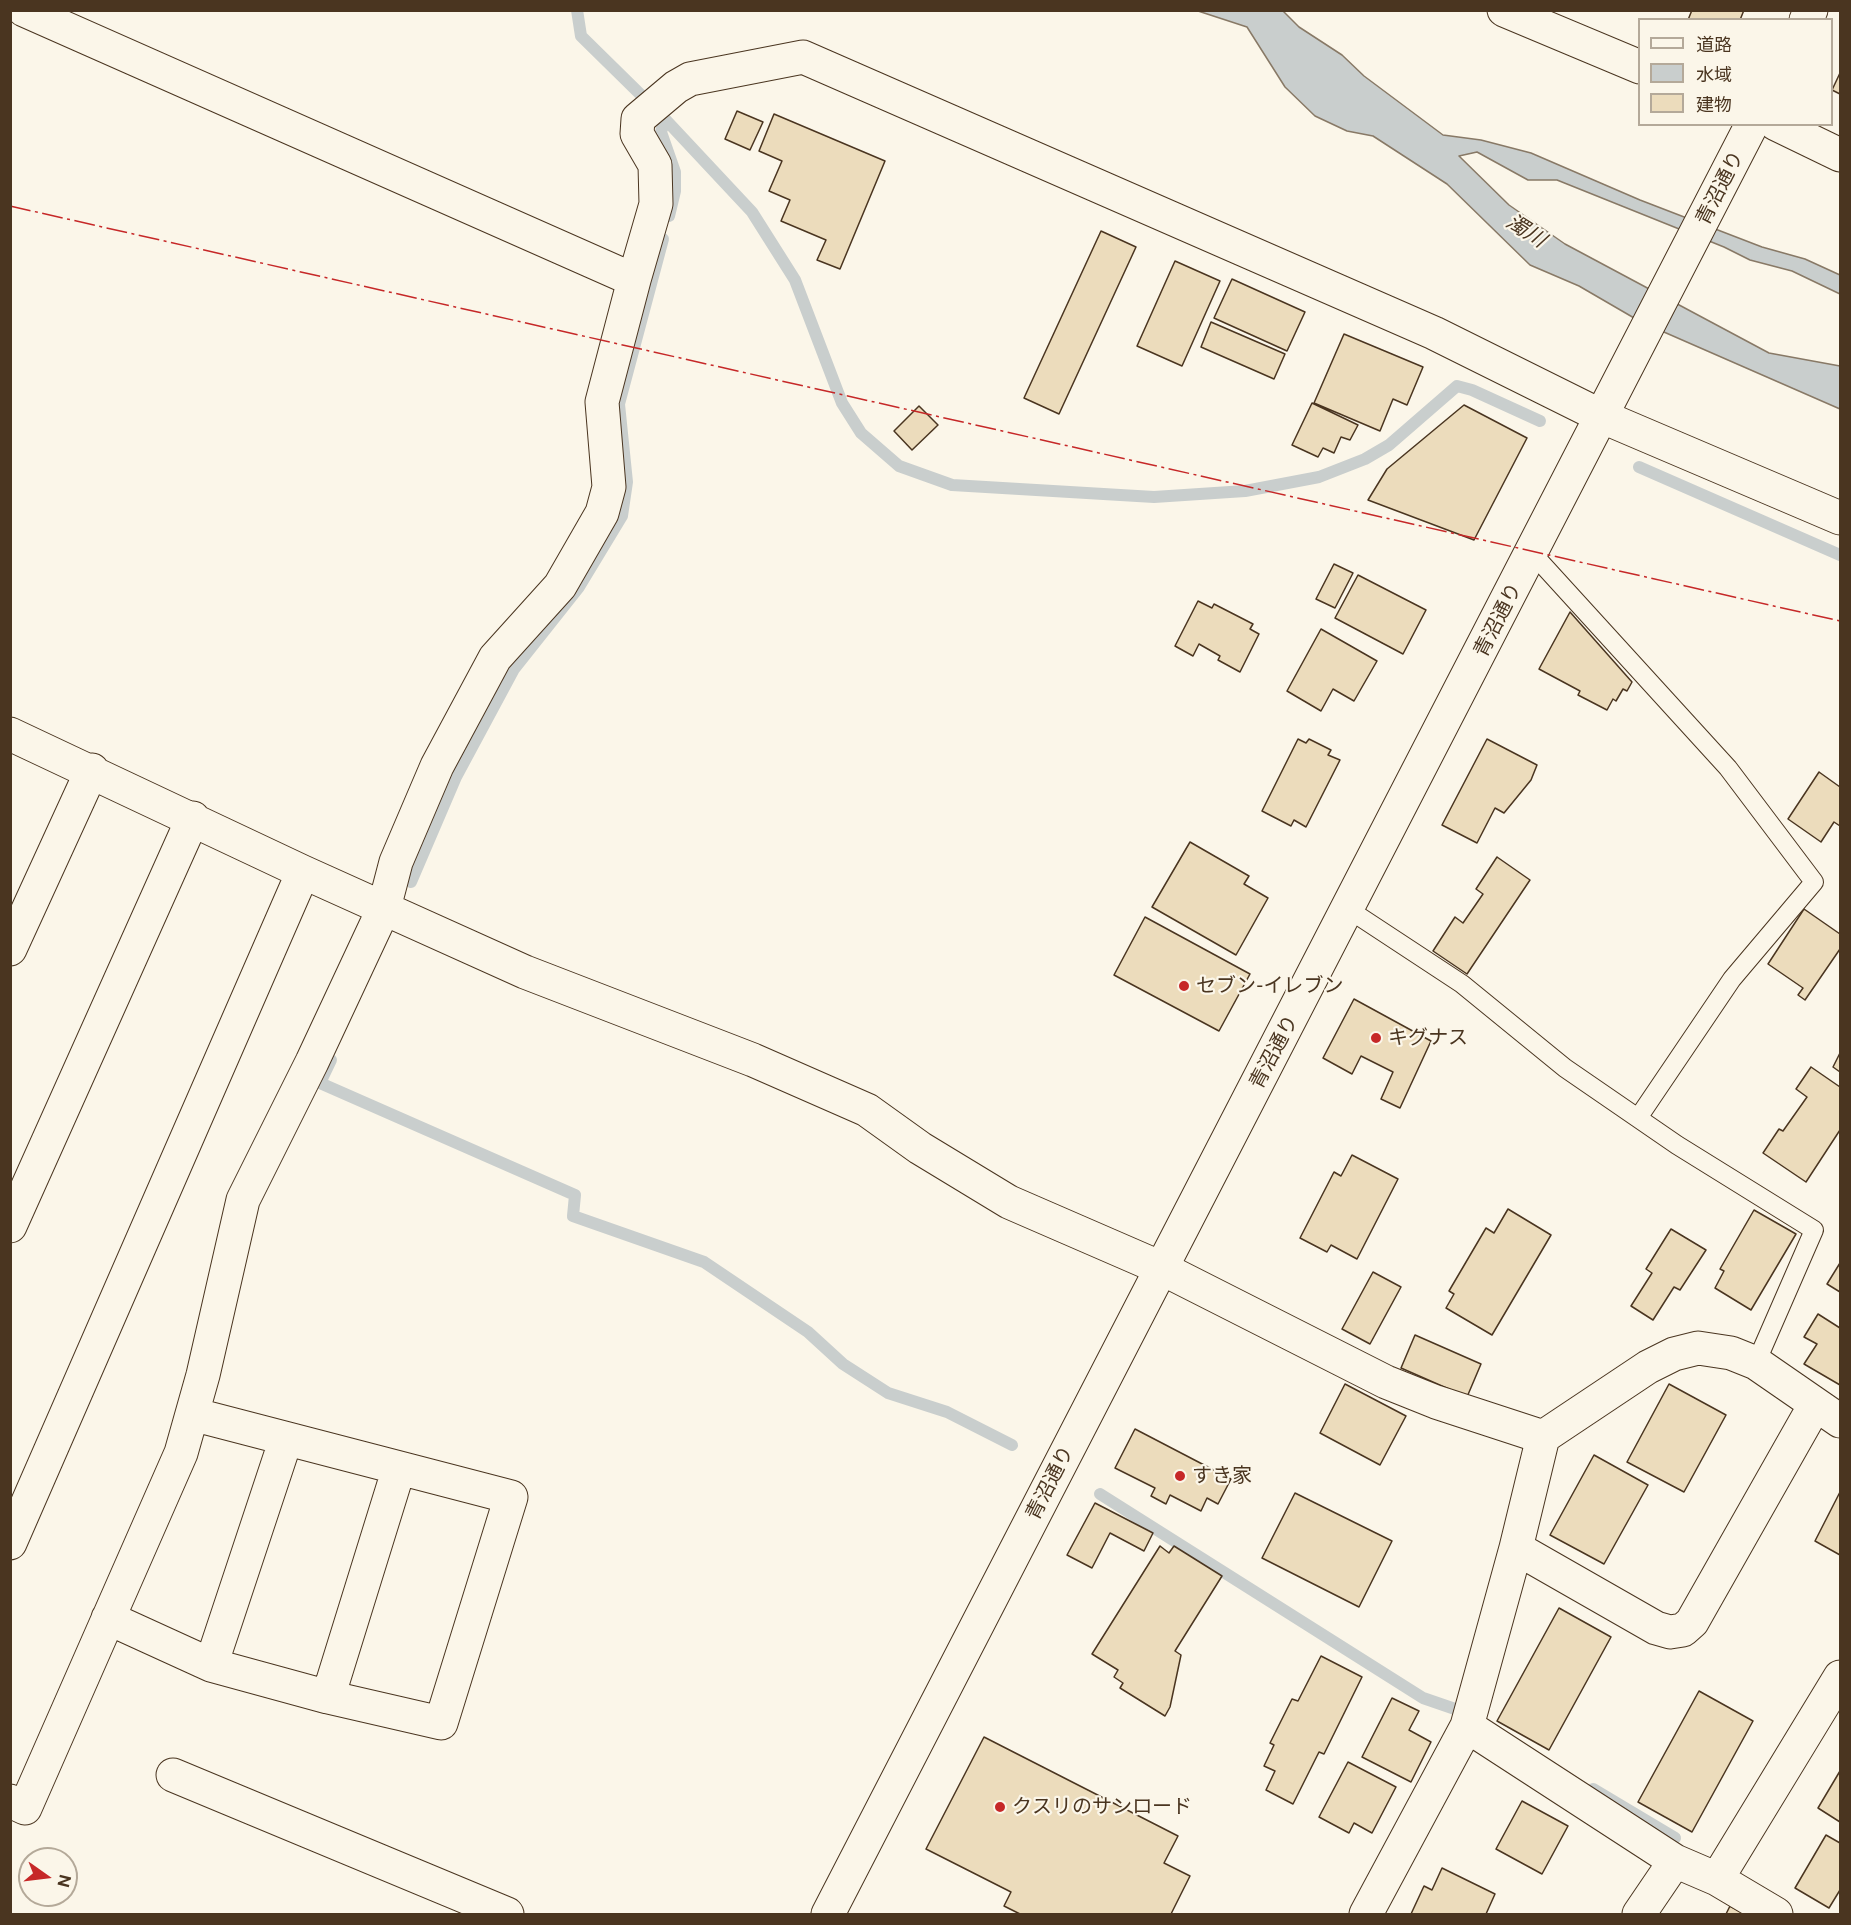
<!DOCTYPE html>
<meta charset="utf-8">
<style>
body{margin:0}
#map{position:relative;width:1851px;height:1925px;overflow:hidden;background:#fbf6e9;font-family:"Public Sans","Noto Sans JP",sans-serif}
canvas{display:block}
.frame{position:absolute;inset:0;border:12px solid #4a3520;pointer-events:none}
.legend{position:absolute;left:1638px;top:18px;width:195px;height:108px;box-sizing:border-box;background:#fbf6e9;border:2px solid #b4a999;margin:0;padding:8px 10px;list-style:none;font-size:18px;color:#4a3520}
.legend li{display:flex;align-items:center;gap:12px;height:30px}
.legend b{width:30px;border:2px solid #b4a999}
.north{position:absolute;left:18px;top:1847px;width:60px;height:60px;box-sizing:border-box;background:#fbf6e9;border:2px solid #b4a999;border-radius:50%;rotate:104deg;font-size:16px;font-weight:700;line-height:24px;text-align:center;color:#4a3520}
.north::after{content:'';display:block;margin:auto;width:21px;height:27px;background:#c62828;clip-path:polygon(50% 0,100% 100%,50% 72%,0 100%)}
</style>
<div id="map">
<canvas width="1851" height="1925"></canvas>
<div class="frame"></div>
<ul class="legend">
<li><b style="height:8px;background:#fbf6e9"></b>道路</li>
<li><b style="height:16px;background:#c9cecd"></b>水域</li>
<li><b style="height:16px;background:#ecdcbc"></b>建物</li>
</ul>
<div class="north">N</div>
</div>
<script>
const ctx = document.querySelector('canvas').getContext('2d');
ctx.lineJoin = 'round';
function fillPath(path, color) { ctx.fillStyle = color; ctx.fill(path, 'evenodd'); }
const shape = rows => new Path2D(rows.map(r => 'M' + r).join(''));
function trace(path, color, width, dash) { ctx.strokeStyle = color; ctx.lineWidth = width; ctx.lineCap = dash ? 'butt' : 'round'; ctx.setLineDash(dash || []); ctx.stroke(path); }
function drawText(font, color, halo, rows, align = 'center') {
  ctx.font = font + ' "Public Sans","Noto Sans JP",sans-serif'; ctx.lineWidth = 4.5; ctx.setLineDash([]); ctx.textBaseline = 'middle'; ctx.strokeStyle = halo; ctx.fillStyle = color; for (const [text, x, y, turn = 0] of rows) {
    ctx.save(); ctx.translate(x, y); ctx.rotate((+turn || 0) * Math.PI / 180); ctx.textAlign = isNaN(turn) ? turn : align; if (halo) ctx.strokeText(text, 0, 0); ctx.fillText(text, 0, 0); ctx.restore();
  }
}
const water = shape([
 [1198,11,1283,11,1299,27,1342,55,1364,76,1443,135,1481,140,1531,153,1640,200,1762,247,1805,259,1840,275,1840,294,1792,271,1750,260,1724,247,1557,180,1528,180,1477,152,1459,156,1509,205,1565,244,1769,353,1840,366,1840,409,1641,322,1579,286,1530,265,1447,184,1373,136,1347,131,1315,116,1285,87,1247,27,1198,11]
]);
fillPath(water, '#c9cecd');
trace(water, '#887966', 1.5);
trace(shape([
 [577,10,581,36,640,94],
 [665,119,752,212,795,280,842,403,861,433,899,466,952,485,1154,497,1245,491,1319,477,1365,459,1389,445,1457,386,1472,390,1540,421],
 [665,119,661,132,675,172,675,191,669,216],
 [1639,467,1840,555],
 [411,882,456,777,514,669,579,587,622,516,627,482,619,404,663,239],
 [331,1060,320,1083,575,1195,573,1216,704,1262,808,1332,843,1364,888,1393,947,1412,1012,1445],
 [1100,1494,1423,1698,1455,1709],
 [1593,1789,1675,1838]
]), '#c9cecd', 12);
const building = shape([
 [1692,10,1744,10,1740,20,1688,20,1692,10],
 [1840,73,1840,94,1832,90,1840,73],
 [737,111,763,122,750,150,725,139,737,111],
 [774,114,885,161,840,269,817,260,826,240,781,221,790,200,769,191,782,161,759,151,774,114],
 [1101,231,1136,247,1059,414,1024,398,1101,231],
 [1175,261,1220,281,1182,366,1137,346,1175,261],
 [1232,279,1305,312,1287,351,1214,318,1232,279],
 [1211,322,1285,354,1274,379,1201,347,1211,322],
 [1344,334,1423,367,1407,405,1393,399,1380,431,1314,403,1344,334],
 [1312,403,1358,425,1350,440,1341,437,1334,453,1323,448,1318,457,1292,445,1312,403],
 [1464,405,1527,438,1474,540,1368,500,1387,469,1464,405],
 [919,406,938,425,912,450,894,431,919,406],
 [1334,564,1353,573,1335,608,1316,599,1334,564],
 [1358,575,1426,610,1403,654,1335,618,1358,575],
 [1198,601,1212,608,1214,604,1253,624,1250,629,1259,634,1240,672,1218,660,1220,656,1199,644,1193,656,1175,646,1198,601],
 [1570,612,1632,682,1627,691,1623,689,1616,701,1613,699,1607,710,1578,695,1580,691,1539,669,1570,612],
 [1321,629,1377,661,1354,701,1333,689,1321,711,1287,691,1321,629],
 [1298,739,1306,743,1309,739,1331,750,1328,755,1340,760,1306,827,1294,820,1291,826,1262,811,1298,739],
 [1487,739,1537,765,1531,780,1504,813,1495,808,1477,843,1442,825,1487,739],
 [1819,772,1840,787,1840,826,1834,822,1821,842,1788,819,1819,772],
 [1190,842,1249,876,1244,884,1268,898,1236,955,1152,907,1190,842],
 [1497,857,1530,880,1467,974,1433,951,1455,917,1463,923,1483,894,1476,889,1497,857],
 [1804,909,1840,934,1840,949,1805,1000,1798,995,1803,988,1768,964,1804,909],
 [1145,917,1250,974,1219,1031,1114,975,1145,917],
 [1354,999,1431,1041,1400,1108,1381,1099,1393,1072,1361,1056,1352,1074,1323,1058,1354,999],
 [1840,1053,1840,1072,1833,1067,1840,1053],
 [1811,1067,1840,1087,1840,1130,1806,1182,1763,1153,1779,1129,1783,1131,1807,1097,1796,1089,1811,1067],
 [1352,1155,1398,1179,1357,1259,1331,1245,1327,1252,1300,1238,1334,1172,1341,1176,1352,1155],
 [1508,1209,1551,1235,1492,1335,1446,1308,1454,1294,1449,1291,1486,1228,1494,1233,1508,1209],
 [1754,1210,1796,1234,1751,1310,1715,1288,1724,1271,1720,1269,1754,1210],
 [1671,1229,1706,1250,1680,1290,1674,1287,1653,1320,1631,1306,1652,1273,1646,1269,1671,1229],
 [1840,1263,1840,1292,1827,1284,1840,1263],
 [1373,1272,1401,1287,1370,1344,1342,1329,1373,1272],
 [1818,1314,1840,1328,1840,1385,1804,1364,1817,1344,1804,1337,1818,1314],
 [1415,1335,1481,1364,1467,1397,1401,1368,1415,1335],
 [1345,1384,1406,1416,1380,1465,1320,1433,1345,1384],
 [1669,1384,1726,1415,1684,1492,1627,1462,1669,1384],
 [1135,1429,1231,1479,1218,1504,1207,1498,1201,1511,1170,1495,1166,1504,1151,1496,1155,1488,1115,1468,1135,1429],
 [1594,1455,1648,1485,1604,1564,1550,1535,1594,1455],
 [1840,1492,1840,1555,1815,1541,1840,1492],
 [1295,1493,1392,1541,1359,1607,1262,1558,1295,1493],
 [1095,1503,1153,1533,1144,1551,1110,1533,1092,1568,1067,1555,1095,1503],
 [1160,1546,1169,1553,1174,1546,1222,1576,1175,1651,1181,1655,1170,1707,1165,1716,1120,1688,1123,1683,1114,1677,1118,1670,1092,1654,1160,1546],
 [1559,1608,1611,1637,1549,1750,1497,1721,1559,1608],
 [1321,1656,1362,1677,1324,1754,1319,1752,1293,1804,1266,1790,1275,1771,1264,1766,1274,1745,1270,1743,1292,1699,1298,1701,1321,1656],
 [1699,1691,1753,1721,1692,1832,1638,1802,1699,1691],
 [1392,1698,1419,1711,1409,1730,1431,1742,1411,1782,1362,1757,1392,1698],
 [984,1737,1178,1836,1164,1863,1190,1876,1171,1914,1020,1914,1004,1906,1011,1892,926,1849,984,1737],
 [1348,1762,1396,1787,1372,1833,1354,1823,1349,1833,1319,1817,1348,1762],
 [1840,1771,1840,1822,1818,1808,1840,1771],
 [1522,1801,1568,1826,1542,1874,1496,1849,1522,1801],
 [1826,1835,1840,1843,1840,1890,1829,1908,1795,1888,1826,1835],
 [1442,1868,1495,1894,1486,1914,1411,1914,1424,1886,1432,1890,1442,1868],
 [1730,1906,1745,1914,1726,1914,1730,1906]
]);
fillPath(building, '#ecdcbc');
trace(building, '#4a3520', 1.5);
const lane = shape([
 [1532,553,1728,768,1814,882,1732,979,1638,1118],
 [1348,909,1462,984,1565,1068,1677,1145,1814,1230,1756,1363]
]);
const street = shape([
 [24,10,634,280,656,204,655,165,637,134,638,119,676,87,690,79,803,57,1434,333,1603,417,1840,518],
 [1504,10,1640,67],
 [1776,124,1840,155],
 [10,734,303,872,525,972,753,1060,867,1110,920,1148,1009,1202,1161,1268,1386,1382,1436,1402,1543,1437,1648,1367,1674,1354,1698,1348,1731,1353,1756,1363,1840,1421],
 [10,949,92,770],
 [10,1226,193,818],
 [1543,1437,1516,1548,1467,1726,1675,1861,1717,1879,1776,1914],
 [10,1543,303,872],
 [1516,1548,1656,1628,1670,1632,1683,1630,1692,1622,1815,1405],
 [108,1618,211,1665,328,1697,441,1723,511,1497,192,1414],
 [211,1665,286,1439],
 [328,1697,399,1468],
 [173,1775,507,1914],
 [10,1801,25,1808,181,1453,203,1375,243,1200,312,1062,384,908,396,862,437,766,495,658,560,586,602,513,609,487,602,402,634,280],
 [1717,1879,1840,1677],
 [1366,1914,1467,1726],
 [1639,1914,1675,1861]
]);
const secondary = shape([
 [1806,20,1811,10],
 [828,1914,1752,124]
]);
trace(lane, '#4a3520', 20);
trace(street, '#4a3520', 35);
trace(secondary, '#4a3520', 35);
trace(lane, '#fbf6e9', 18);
trace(street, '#fbf6e9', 33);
trace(secondary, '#fbf6e9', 33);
trace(shape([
 [10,206,1840,621]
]), '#c62828', 1.5, [21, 4.5, 3, 4.5]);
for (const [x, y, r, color] of [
 [1184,986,6,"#c62828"],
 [1376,1038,6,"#c62828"],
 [1180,1476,6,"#c62828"],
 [1000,1807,6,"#c62828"]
]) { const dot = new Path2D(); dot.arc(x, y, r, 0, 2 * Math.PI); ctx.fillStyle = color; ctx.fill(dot); trace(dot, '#fbf6e9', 2); }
drawText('20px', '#4a3520', '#fbf6e9', [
 ["青沼通り",1720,188,-63],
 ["青沼通り",1498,620,-63],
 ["青沼通り",1274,1052,-62],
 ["青沼通り",1050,1483,-63]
]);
drawText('20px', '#4a3520', '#fbf6e9', [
 ["セブン-イレブン",1196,986],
 ["キグナス",1388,1038],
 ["すき家",1192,1476],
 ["クスリのサンロード",1012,1807]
], 'left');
drawText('italic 21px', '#4a3520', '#fbf6e9', [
 ["濁川",1526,231,33]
]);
</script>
